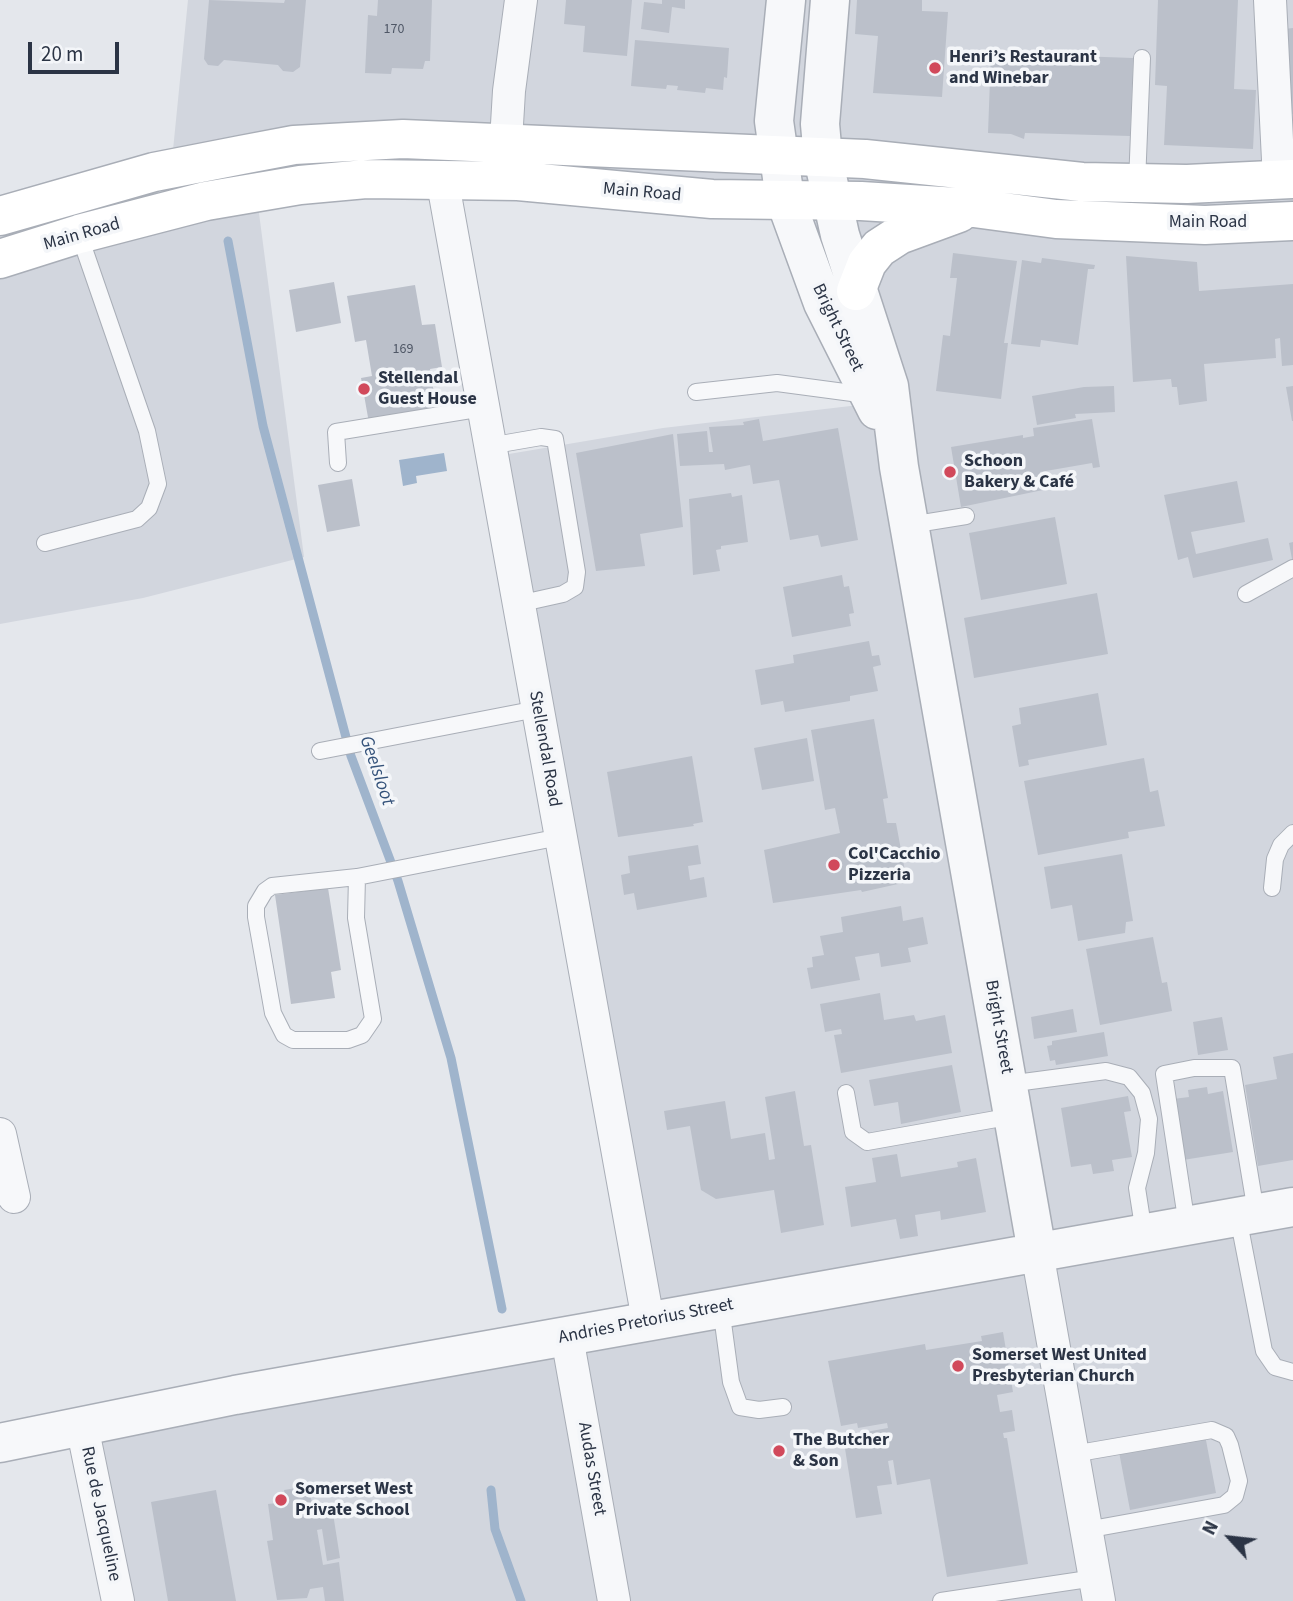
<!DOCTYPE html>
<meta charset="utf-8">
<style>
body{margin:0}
#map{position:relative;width:1293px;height:1601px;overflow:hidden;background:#e4e7ec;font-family:"Source Sans 3",sans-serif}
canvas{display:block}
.north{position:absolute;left:1195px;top:1503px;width:70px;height:70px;-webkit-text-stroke:5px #f4f6f9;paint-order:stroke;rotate:297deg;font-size:19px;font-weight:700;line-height:28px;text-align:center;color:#2b3445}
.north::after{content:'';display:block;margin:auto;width:24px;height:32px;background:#2b3445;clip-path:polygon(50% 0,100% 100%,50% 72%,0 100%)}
.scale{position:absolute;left:28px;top:42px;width:91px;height:32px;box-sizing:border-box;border:4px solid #2b3445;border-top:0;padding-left:9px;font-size:21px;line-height:24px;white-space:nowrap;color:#2b3445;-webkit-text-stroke:5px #f4f6f9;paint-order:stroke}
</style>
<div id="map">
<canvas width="1293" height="1601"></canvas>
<div class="north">N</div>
<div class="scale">20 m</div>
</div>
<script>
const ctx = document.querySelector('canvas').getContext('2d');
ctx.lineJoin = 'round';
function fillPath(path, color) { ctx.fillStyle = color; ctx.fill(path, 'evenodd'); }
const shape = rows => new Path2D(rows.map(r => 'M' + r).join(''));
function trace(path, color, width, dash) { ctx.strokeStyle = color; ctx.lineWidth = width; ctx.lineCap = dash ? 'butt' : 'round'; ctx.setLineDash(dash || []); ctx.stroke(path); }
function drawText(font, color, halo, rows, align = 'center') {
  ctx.font = font + ' "Source Sans 3",sans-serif'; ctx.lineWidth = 7; ctx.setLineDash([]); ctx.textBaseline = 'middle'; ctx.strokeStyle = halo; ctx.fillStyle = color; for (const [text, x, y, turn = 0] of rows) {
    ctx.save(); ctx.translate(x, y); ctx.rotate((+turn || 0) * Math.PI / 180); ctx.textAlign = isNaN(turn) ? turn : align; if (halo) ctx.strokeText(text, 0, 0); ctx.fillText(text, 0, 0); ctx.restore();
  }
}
fillPath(shape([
 [188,0,1293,0,1293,1601,120,1601,82,1426,642,1321,491,457,663,428,876,403,790,186,401,158,356,159,254,175,304,557,143,598,0,624,0,237,76,212,169,190]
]), '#d2d6de');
fillPath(shape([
 [444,453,447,471,416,476,417,483,403,486,399,460]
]), '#9fb4cc');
trace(shape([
 [228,241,263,426,351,756,398,881,451,1058,502,1309],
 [491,1490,495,1529,521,1601]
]), '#9fb4cc', 9);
fillPath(shape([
 [209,0,284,3,285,0,306,0,300,67,293,72,283,71,278,65,224,60,218,66,208,65,204,59],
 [378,0,432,0,430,61,425,61,423,69,392,68,391,74,365,73,368,15,377,16],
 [566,0,632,0,627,56,583,52,585,26,564,24],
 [662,0,685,0,685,9,672,7,669,33,641,29,644,2,662,4],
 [857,0,922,0,922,11,948,12,942,97,873,93,878,36,855,34],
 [1158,0,1238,0,1234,89,1256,90,1253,149,1164,145,1167,86,1155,85],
 [1293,28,1293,114,1291,114,1284,29],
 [635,40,729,48,727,78,724,77,723,90,706,88,705,93,677,90,678,86,667,85,666,89,631,86],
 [991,53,1133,58,1130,136,1025,133,1024,139,1011,134,988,133],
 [953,253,1017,261,1004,343,1008,343,1001,399,936,391,943,335,950,336,957,278,950,278],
 [1126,256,1197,262,1199,291,1293,284,1293,365,1282,366,1280,338,1275,339,1276,358,1204,364,1207,401,1179,405,1177,387,1172,387,1171,379,1133,382],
 [1042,258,1095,265,1094,269,1088,269,1078,345,1041,340,1040,347,1011,344,1022,260,1041,263],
 [334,282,341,323,296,332,289,290],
 [415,285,422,325,435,324,442,367,430,369,437,412,369,423,361,378,372,376,366,340,355,342,347,296],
 [1114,386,1115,412,1075,414,1076,418,1037,425,1032,396,1084,387],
 [1293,386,1293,421,1292,421,1286,387],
 [759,419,763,441,838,428,858,540,821,547,818,535,790,540,779,480,753,484,750,465,725,470,724,464,680,466,677,434,707,431,709,452,713,452,709,427,744,425,743,422],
 [1092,419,1100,467,1093,468,1092,463,1040,472,1043,490,961,507,951,447,1023,435,1023,438,1034,436,1033,428],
 [673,434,683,527,640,534,645,566,596,571,576,453],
 [352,479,360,526,327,532,318,485],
 [1237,481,1245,522,1191,532,1196,554,1268,538,1273,560,1193,578,1188,557,1178,560,1164,495],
 [731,493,732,497,742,495,748,542,721,546,721,549,716,550,720,571,693,575,689,499],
 [1055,517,1067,584,981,600,969,533],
 [1293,542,1293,559,1292,559,1289,543],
 [842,575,844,587,849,586,854,613,849,614,851,626,792,637,783,587],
 [1097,593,1108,654,974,678,964,618],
 [869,641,872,656,879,655,881,665,873,667,878,691,850,696,850,701,785,712,783,701,761,705,755,670,794,663,793,655],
 [1098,693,1107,745,1028,760,1029,765,1019,767,1012,726,1021,724,1019,708],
 [874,719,888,798,883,799,887,823,896,823,907,882,862,892,861,890,773,903,764,850,840,833,835,808,825,810,811,730],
 [807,738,814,781,762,790,754,748],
 [692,756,703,822,693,824,694,826,618,837,607,772],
 [1144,758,1150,792,1158,790,1165,826,1128,832,1129,838,1038,855,1024,781],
 [698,845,701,864,688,866,690,880,704,877,707,897,637,910,634,893,624,895,621,875,630,873,628,856],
 [1122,854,1133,921,1126,922,1125,933,1078,941,1072,905,1051,909,1044,867],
 [328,888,341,970,331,972,335,998,291,1004,275,895],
 [901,906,903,921,923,917,928,944,908,948,911,962,881,967,879,953,855,957,860,980,811,989,807,968,813,967,812,957,824,955,820,936,843,932,841,917],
 [1153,937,1162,983,1167,982,1172,1011,1100,1025,1086,949],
 [880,993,884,1020,914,1015,916,1021,945,1015,952,1053,841,1073,834,1035,842,1034,841,1029,825,1032,820,1004],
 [1073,1009,1077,1032,1034,1039,1031,1017],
 [1222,1017,1228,1050,1198,1055,1193,1022],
 [1104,1032,1108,1056,1056,1065,1055,1060,1050,1061,1047,1046,1052,1045,1052,1041],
 [1293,1053,1293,1160,1258,1166,1245,1085,1277,1079,1273,1057],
 [952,1065,961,1112,901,1124,898,1102,874,1106,869,1080],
 [1207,1087,1208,1094,1223,1091,1233,1152,1183,1160,1173,1099,1189,1097,1188,1090],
 [795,1091,804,1146,811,1145,824,1225,781,1233,774,1190,716,1199,701,1190,690,1126,667,1130,664,1111,725,1101,731,1139,765,1133,769,1160,775,1159,765,1097],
 [1128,1096,1131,1111,1124,1112,1132,1157,1112,1160,1114,1171,1093,1174,1091,1164,1071,1167,1061,1108],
 [897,1154,901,1177,958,1167,957,1162,976,1158,986,1212,941,1220,940,1211,915,1215,918,1236,900,1239,896,1219,851,1227,845,1187,876,1182,872,1158],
 [1003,1332,1013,1392,997,1395,1000,1412,1012,1410,1015,1431,1003,1433,1004,1438,1007,1438,1028,1564,947,1577,930,1479,897,1485,893,1460,888,1461,892,1484,877,1486,882,1514,856,1518,843,1436,888,1428,887,1423,858,1428,857,1423,841,1426,828,1361,925,1344,926,1350,982,1341,981,1336],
 [1205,1435,1216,1493,1130,1510,1119,1452],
 [309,1486,313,1510,332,1507,340,1558,327,1561,322,1529,317,1530,323,1565,339,1562,344,1601,325,1601,323,1587,310,1589,307,1598,277,1600,267,1541,273,1540,268,1504,286,1502,284,1490],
 [216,1490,236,1601,168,1601,151,1502]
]), '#bbc0ca');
const service = shape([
 [1137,183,1142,58],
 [696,392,777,383,867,395],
 [489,446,541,437,555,439,577,572,575,587,563,594,518,604],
 [338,463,336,432,483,408],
 [910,525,966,516],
 [45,543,137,519,149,508,158,484,147,431,79,234],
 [1246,594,1293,568],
 [320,751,537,709],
 [357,877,356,918,373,1019,362,1035,348,1040,293,1040,284,1035,273,1013,256,917,256,906,265,891,272,886,357,877,560,837],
 [1272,888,1275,859,1281,845,1293,833],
 [1008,1084,1106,1071,1129,1077,1142,1093,1149,1119,1146,1153,1137,1188,1144,1233],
 [846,1093,853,1132,867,1142,1013,1116],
 [1238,1217,1264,1351,1275,1367,1293,1372],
 [1187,1225,1164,1074,1194,1068,1232,1068,1256,1212],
 [721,1308,731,1382,740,1407,759,1410,783,1407],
 [1073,1454,1212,1430,1226,1436,1230,1445,1239,1481,1235,1496,1224,1505,1086,1530],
 [941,1601,1095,1578]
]);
const minor = shape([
 [1270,0,1279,180],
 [506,141,509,91,521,0],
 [442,178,648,1320],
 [0,1134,14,1197],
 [1037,1252,1099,1601],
 [567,1337,614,1601],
 [82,1426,118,1601]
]);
const tertiary = shape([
 [786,0,774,121,785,199,823,303,877,410],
 [830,0,820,124,823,158,840,235,889,386,899,467,1037,1252],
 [0,1443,235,1395,1293,1207]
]);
const secondary = shape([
 [0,216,154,172,241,155,294,145,403,139,865,159,1082,182,1187,184,1293,179],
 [0,259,79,234,206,201,300,185,366,179,518,181,712,199,861,201,974,208,1056,219,1205,225,1293,221],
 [856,291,867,263,879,248,899,235,959,213]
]);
trace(service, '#a9aeb7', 18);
trace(minor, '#a9aeb7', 34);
trace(tertiary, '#a9aeb7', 41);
trace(secondary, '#a9aeb7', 41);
trace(service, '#f7f8fa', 16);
trace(minor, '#f7f8fa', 32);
trace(tertiary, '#f7f8fa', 38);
trace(secondary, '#fff', 38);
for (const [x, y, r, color] of [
 [935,68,7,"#d1495b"],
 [364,389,7,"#d1495b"],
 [950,472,7,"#d1495b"],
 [834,865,7,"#d1495b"],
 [958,1366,7,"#d1495b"],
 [779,1451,7,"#d1495b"],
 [281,1500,7,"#d1495b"]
]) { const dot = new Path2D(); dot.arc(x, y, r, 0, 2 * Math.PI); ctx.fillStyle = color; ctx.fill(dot); trace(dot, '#f4f6f9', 2.5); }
drawText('14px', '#4f5766', null, [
 ["170",394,30],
 ["169",403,350]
]);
drawText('bold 18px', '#2b3445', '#f4f6f9', [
 ["Henri’s Restaurant",949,58],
 ["and Winebar",949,79],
 ["Stellendal",378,379],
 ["Guest House",378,400],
 ["Schoon",964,462],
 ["Bakery & Café",964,483],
 ["Col'Cacchio",848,855],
 ["Pizzeria",848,876],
 ["Somerset West United",972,1356],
 ["Presbyterian Church",972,1377],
 ["The Butcher",793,1441],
 ["& Son",793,1462],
 ["Somerset West",295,1490],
 ["Private School",295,1511]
], 'left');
drawText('18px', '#2b3445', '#f4f6f9', [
 ["Main Road",642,193,5],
 ["Main Road",1208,223],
 ["Main Road",82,235,-16],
 ["Bright Street",837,328,64],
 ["Stellendal Road",544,749,80],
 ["Bright Street",998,1027,80],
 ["Andries Pretorius Street",646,1322,-11],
 ["Audas Street",591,1469,80],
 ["Rue de Jacqueline",100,1514,78]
]);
drawText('italic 19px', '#34527a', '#f4f6f9', [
 ["Geelsloot",376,771,71]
]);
</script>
